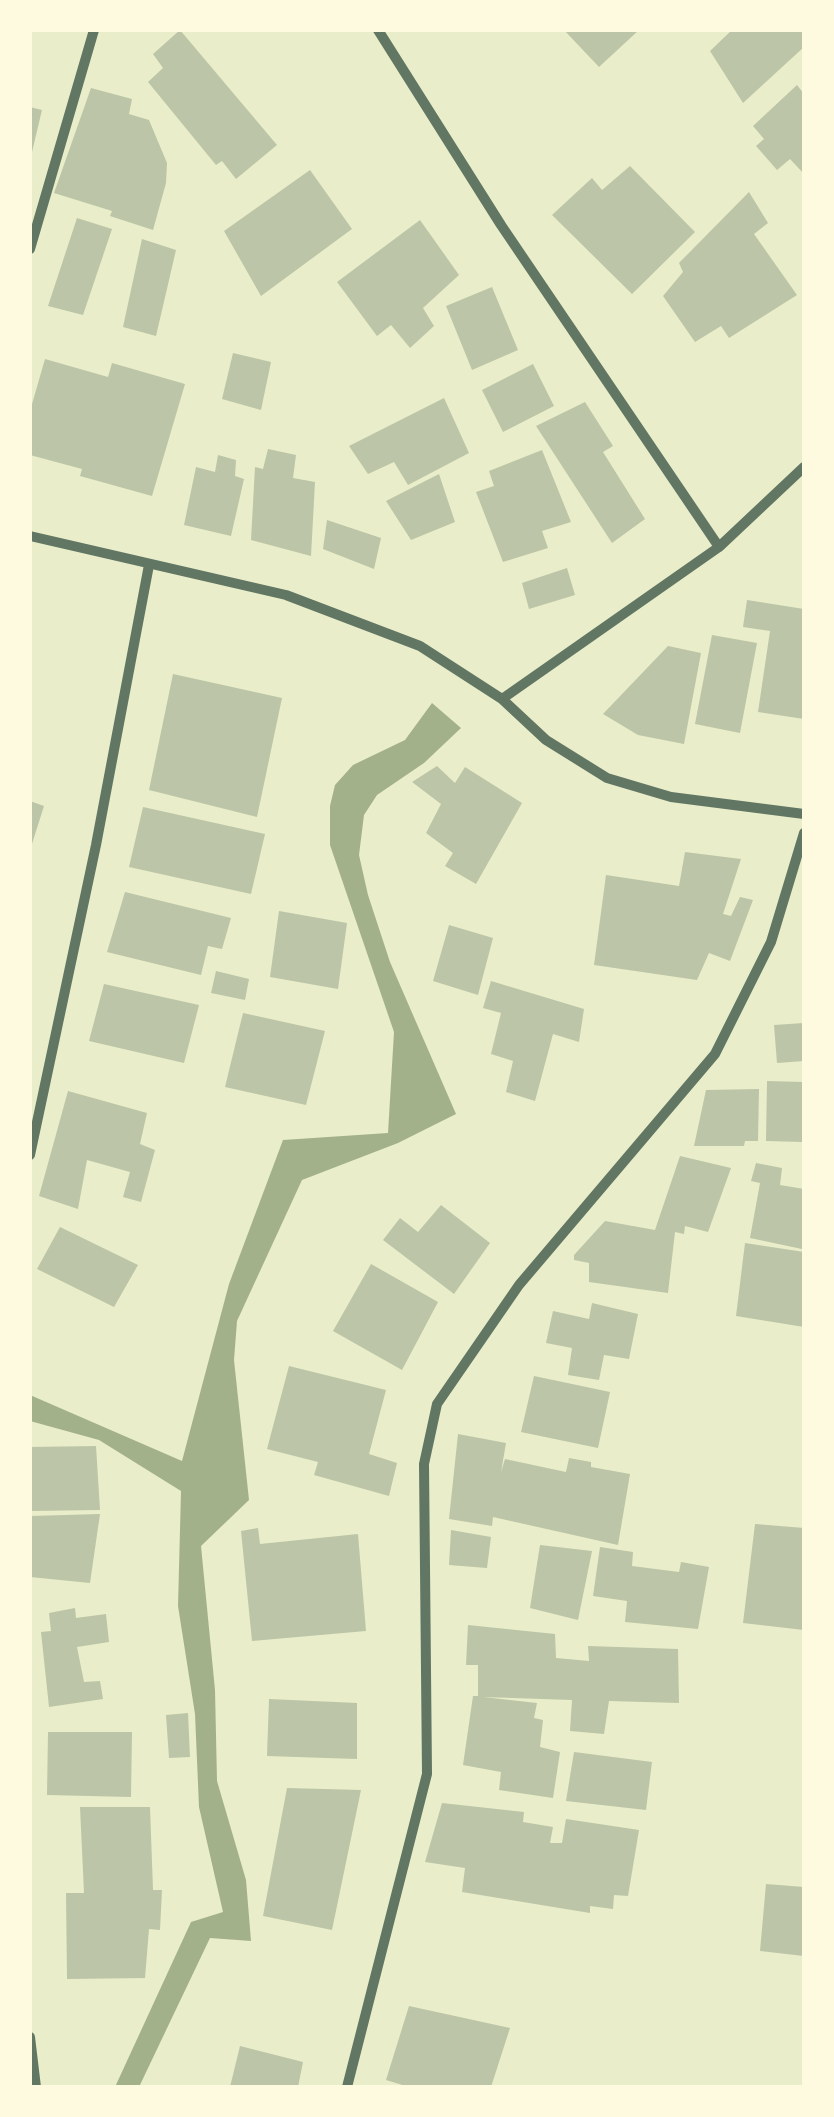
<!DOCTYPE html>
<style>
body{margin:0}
#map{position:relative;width:834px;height:2117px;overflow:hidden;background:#e9edc9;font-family:"PT Sans",sans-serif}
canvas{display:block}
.frame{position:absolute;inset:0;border:32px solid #fefae0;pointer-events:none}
</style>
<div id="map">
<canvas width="834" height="2117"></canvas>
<div class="frame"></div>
</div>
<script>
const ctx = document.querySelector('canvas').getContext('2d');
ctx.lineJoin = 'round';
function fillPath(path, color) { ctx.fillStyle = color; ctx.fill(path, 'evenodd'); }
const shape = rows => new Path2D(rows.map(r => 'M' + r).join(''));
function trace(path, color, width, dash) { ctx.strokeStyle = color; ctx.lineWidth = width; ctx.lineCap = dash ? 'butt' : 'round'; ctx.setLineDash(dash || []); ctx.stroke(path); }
fillPath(shape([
 [432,703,461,728,424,763,377,795,364,815,359,855,368,895,390,962,456,1114,398,1143,302,1180,237,1321,234,1360,249,1500,201,1546,215,1690,217,1781,246,1880,251,1941,210,1938,139,2087,115,2087,191,1922,223,1912,199,1807,195,1714,178,1606,181,1491,99,1440,30,1421,30,1395,182,1461,229,1284,283,1140,388,1133,394,1032,330,845,330,806,335,785,353,765,405,740]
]), '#a3b18a');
fillPath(shape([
 [180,30,277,145,236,179,222,161,216,165,148,82,163,68,153,54],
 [564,30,639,30,599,67],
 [732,30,804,30,804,47,743,103,710,51],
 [797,85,804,94,804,174,790,159,777,170,756,146,764,139,753,126],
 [91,88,132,99,129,114,149,120,167,163,166,183,153,230,110,216,112,211,54,193],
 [30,107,42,110,32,152,30,152],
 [630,166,695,232,632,294,552,215,592,178,602,190],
 [310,170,352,229,261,296,224,231],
 [749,192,768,223,754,234,797,295,729,338,721,326,695,342,663,296,683,272,679,263],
 [77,218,112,229,83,315,48,306],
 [420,220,459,275,423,308,434,326,410,348,391,325,377,336,337,282],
 [142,239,176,250,156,336,123,327],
 [492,287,518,350,472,370,446,306],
 [233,353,271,362,261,410,222,399],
 [45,359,108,377,112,363,185,384,152,496,80,476,82,469,30,455,30,411],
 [533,364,554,406,503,432,482,390],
 [444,398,469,453,408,485,394,462,368,474,349,446],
 [585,402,613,446,603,452,645,519,612,543,536,426],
 [268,449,296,455,293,478,315,482,311,556,251,540,255,467,263,469],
 [542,450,571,522,542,531,548,548,503,562,476,492,494,486,489,471],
 [218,455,236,460,235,476,244,479,231,536,184,525,196,467,215,472],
 [439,474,455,522,411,540,386,501],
 [327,520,381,538,374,569,323,549],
 [567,568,575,595,529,609,522,583],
 [747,600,804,609,804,719,758,712,770,631,743,627],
 [712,635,757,643,740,733,695,724],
 [668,646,701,653,684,744,638,735,603,714],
 [173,674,282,698,257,817,149,790],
 [437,766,455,783,465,767,522,803,476,884,445,866,453,853,426,833,441,804,412,782],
 [30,801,44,806,31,847,30,847],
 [143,807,265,834,251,894,129,867],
 [685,852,741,859,723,914,731,916,740,897,753,900,730,961,709,953,697,980,594,965,606,875,679,886],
 [125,892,231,918,222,949,208,946,201,975,107,952],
 [279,911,347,923,338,989,270,977],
 [449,925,493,938,478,995,433,981],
 [216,971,249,979,245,1000,211,993],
 [491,981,584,1009,579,1042,553,1034,535,1101,506,1092,513,1061,491,1054,501,1013,483,1008],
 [104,984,199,1005,184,1063,89,1041],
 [243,1013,325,1031,306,1105,225,1087],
 [804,1023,804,1061,777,1063,774,1025],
 [767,1081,804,1082,804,1142,766,1141],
 [759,1089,758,1141,745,1141,744,1146,694,1146,706,1090],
 [68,1091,147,1113,140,1144,155,1150,141,1202,123,1197,130,1172,87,1160,78,1209,39,1196],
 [680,1156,731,1168,708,1232,685,1226,684,1234,675,1232,668,1293,589,1282,589,1263,574,1260,574,1255,605,1221,655,1230],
 [756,1163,782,1168,780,1185,804,1189,802,1249,750,1238,760,1183,751,1181],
 [441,1205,490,1243,454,1294,383,1240,400,1218,418,1232],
 [60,1227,138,1265,114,1307,37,1269],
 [745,1243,804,1252,804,1327,736,1316],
 [371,1264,438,1302,402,1370,333,1331],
 [592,1303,638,1314,629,1359,604,1355,599,1380,568,1375,572,1348,546,1343,553,1311,589,1319],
 [289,1366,386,1390,369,1454,397,1463,389,1496,314,1475,318,1462,267,1449],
 [534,1376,610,1392,598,1448,521,1432],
 [458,1434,506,1443,501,1472,505,1459,566,1472,569,1458,591,1462,591,1467,630,1474,618,1545,493,1517,492,1526,449,1519],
 [96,1446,100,1510,30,1511,30,1447],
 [100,1514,90,1583,30,1577,30,1516],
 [755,1524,804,1528,804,1630,743,1623],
 [258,1528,260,1544,358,1534,366,1631,252,1641,241,1531],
 [451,1530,491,1537,487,1568,449,1565],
 [540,1545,592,1551,578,1620,530,1608],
 [600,1547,633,1552,632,1566,679,1572,681,1562,709,1567,698,1629,625,1622,627,1601,593,1596],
 [75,1608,76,1618,106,1614,109,1642,77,1647,84,1682,100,1681,103,1699,49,1707,41,1632,51,1631,49,1613],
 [468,1625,555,1634,556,1658,589,1661,588,1646,678,1649,679,1703,609,1701,604,1734,570,1731,572,1700,483,1697,537,1703,534,1718,543,1720,540,1747,560,1752,553,1798,499,1790,501,1772,463,1765,473,1696,478,1696,478,1665,466,1665],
 [269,1699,357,1703,357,1759,267,1756],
 [188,1713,190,1757,169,1758,166,1715],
 [48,1732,132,1732,131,1797,47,1795],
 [574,1752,652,1762,646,1810,566,1801],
 [287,1788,361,1790,332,1930,263,1916],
 [442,1803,524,1812,523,1822,553,1827,550,1843,562,1843,566,1819,639,1830,628,1896,614,1895,613,1909,590,1906,590,1913,462,1892,465,1868,425,1862],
 [80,1807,150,1807,153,1890,162,1890,160,1930,149,1929,145,1978,67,1979,66,1893,84,1893],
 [766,1884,804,1887,804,1956,760,1951],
 [409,2006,510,2028,491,2087,409,2087,386,2080],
 [240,2046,303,2062,298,2087,230,2087]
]), '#bcc5a7');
trace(shape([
 [378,30,501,225,719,547],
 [30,249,94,30],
 [30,536,286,595,420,646,502,699,546,740,607,778,671,797,804,814],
 [502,699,719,547,804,467],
 [30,1155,96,845,149,565],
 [30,2037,36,2087],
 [347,2087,427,1774,424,1464,437,1404,519,1285,715,1054,771,942,804,833]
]), '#617663', 10);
</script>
